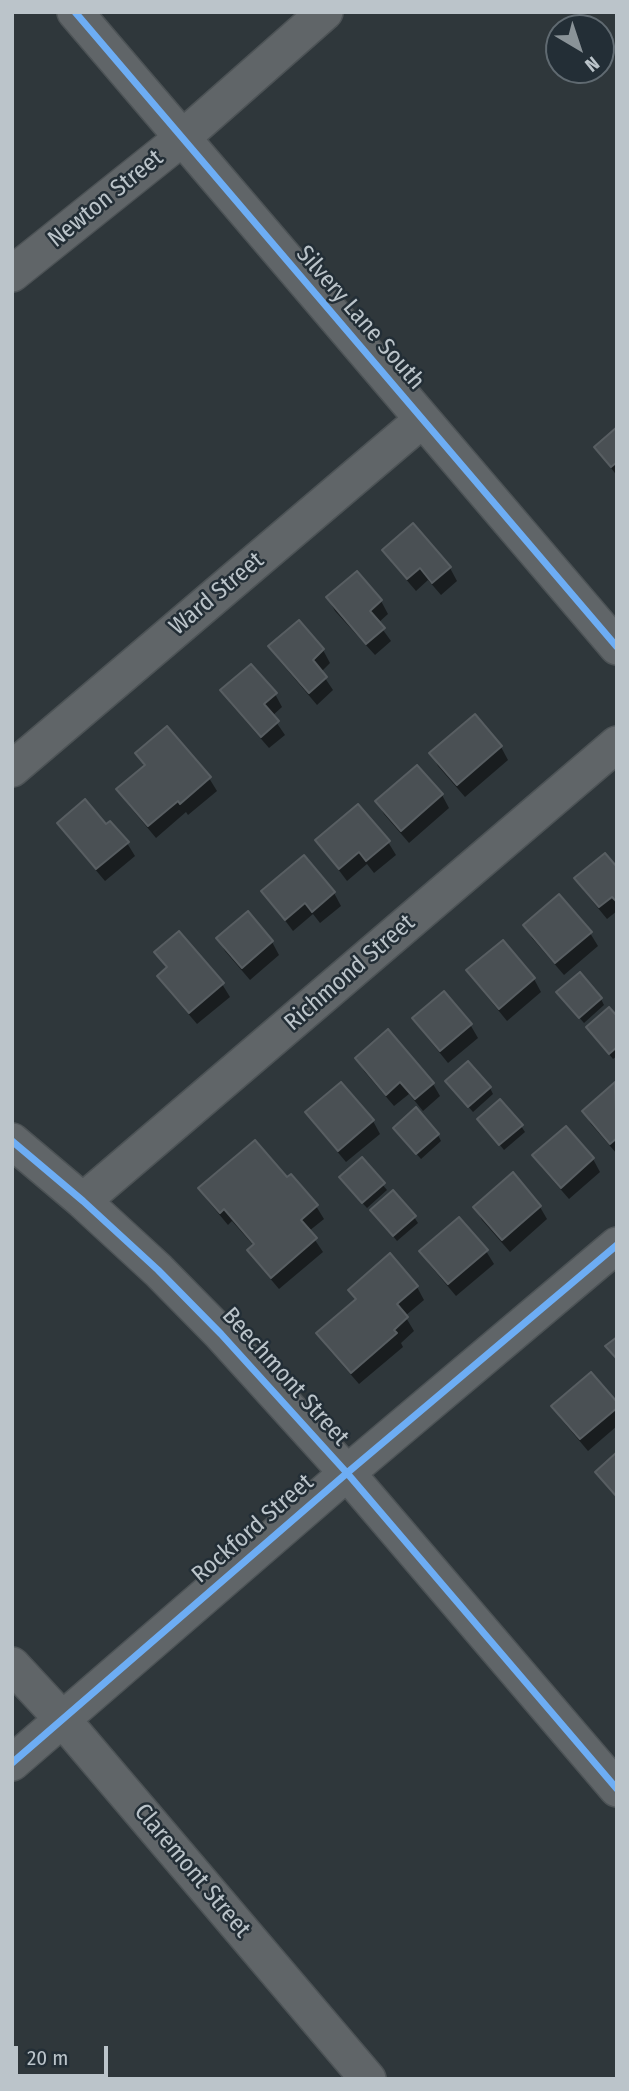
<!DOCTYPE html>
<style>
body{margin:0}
#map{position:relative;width:629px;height:2091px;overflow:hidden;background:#2f373b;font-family:"Fira Sans Condensed",sans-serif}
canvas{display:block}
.frame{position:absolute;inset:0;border:14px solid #bbc4ca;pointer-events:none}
.north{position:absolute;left:545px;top:14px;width:70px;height:70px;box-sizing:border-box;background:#232e36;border:2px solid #606a71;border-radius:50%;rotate:141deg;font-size:19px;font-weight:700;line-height:28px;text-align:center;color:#bbc4ca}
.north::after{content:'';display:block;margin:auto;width:24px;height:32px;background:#8a9398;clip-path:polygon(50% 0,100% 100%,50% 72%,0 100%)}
.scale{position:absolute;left:14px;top:2046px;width:94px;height:32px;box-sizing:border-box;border:4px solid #bbc4ca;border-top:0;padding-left:9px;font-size:21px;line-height:24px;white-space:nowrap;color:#bbc4ca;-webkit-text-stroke:5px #232e36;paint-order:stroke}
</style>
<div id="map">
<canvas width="629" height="2091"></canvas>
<div class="frame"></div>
<div class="north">N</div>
<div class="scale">20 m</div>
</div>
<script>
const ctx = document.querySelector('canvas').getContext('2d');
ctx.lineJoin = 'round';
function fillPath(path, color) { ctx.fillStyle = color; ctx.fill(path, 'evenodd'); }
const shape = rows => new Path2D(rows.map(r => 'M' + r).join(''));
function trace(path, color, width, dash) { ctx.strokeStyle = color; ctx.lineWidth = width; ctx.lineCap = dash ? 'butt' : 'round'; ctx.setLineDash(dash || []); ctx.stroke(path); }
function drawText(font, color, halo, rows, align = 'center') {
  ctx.font = font + ' "Fira Sans Condensed",sans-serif'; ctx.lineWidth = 5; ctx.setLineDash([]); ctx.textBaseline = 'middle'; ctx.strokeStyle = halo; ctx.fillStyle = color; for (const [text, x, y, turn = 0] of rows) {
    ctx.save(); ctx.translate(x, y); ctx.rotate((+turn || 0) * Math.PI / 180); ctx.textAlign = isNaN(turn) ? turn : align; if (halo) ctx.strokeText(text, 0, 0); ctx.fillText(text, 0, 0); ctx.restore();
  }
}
fillPath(shape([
 [617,429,617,476,596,447],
 [413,526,450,568,457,581,441,595,428,580,416,591,392,563,385,550],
 [356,573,381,601,388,614,378,623,391,641,375,655,335,611,328,598],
 [271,647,323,650,330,663,321,672,333,690,317,705,278,659],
 [223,691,275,694,282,707,272,716,285,735,269,748,230,703],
 [474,716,501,747,508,760,465,797,438,766,431,753],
 [137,753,209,778,217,791,188,815,186,812,156,838,126,802,119,790,145,767],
 [442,795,449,808,409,843,384,814,377,801],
 [59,823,106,827,127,843,135,856,105,881,67,836],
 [317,841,388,842,396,855,374,873,367,864,347,881],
 [304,857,334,893,341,906,320,923,313,914,293,931,263,891],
 [617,870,617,911,607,919,584,891,576,879],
 [559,896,590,933,598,946,564,975,532,938,525,925],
 [248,913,272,942,279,955,250,980,225,951,218,938],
 [502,942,534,979,541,992,507,1021,476,983,468,971],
 [156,953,222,984,230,997,197,1024,167,989,159,976,167,969],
 [444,993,471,1026,478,1038,448,1063,422,1031,414,1018],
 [562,998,601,999,604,1005,584,1023],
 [617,1019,617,1056,613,1059,588,1028],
 [357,1058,433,1084,440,1096,423,1111,409,1094,394,1106,364,1071],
 [615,1085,617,1086,617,1154,591,1124,584,1112],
 [451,1087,490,1088,493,1094,473,1112],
 [307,1113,373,1121,380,1134,346,1162,315,1125],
 [479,1119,521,1126,525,1132,504,1150],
 [566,1128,593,1159,600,1172,569,1199,542,1168,535,1156],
 [399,1134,438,1135,441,1141,421,1159],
 [362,1160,387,1190,367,1208,345,1184],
 [286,1179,316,1206,324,1219,309,1231,323,1252,279,1289,257,1263,249,1251,254,1246,232,1221,228,1225,208,1201,200,1189],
 [475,1207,540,1207,547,1219,510,1252,482,1220],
 [372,1210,414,1217,418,1223,397,1241],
 [486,1251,494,1264,456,1296,429,1264,421,1252],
 [390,1256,417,1287,424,1300,405,1316,414,1331,401,1343,403,1347,359,1384,326,1346,318,1333,356,1300,350,1290],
 [617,1404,617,1426,588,1451,561,1419,553,1407]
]), '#0007');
const building = shape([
 [617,427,617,462,611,467,594,447,617,427],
 [413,523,451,567,432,583,420,568,407,579,382,550,413,523],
 [357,571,382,600,370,611,385,628,366,644,326,597,357,571],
 [299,620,324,649,313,660,327,677,309,693,268,646,299,620],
 [251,664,277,693,264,704,279,721,261,737,220,690,251,664],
 [475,714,502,746,457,785,429,753,475,714],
 [167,726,211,777,180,804,178,801,148,826,116,789,145,765,135,753,167,726],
 [417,765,443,794,401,831,375,801,417,765],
 [85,799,106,824,110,821,129,842,96,869,57,823,85,799],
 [358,804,390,841,366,861,359,852,339,869,315,840,358,804],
 [605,853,617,867,617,902,612,897,599,907,574,878,605,853],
 [304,855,335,892,312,912,305,903,285,920,261,891,304,855],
 [559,894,592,932,555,963,523,925,559,894],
 [248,911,273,941,242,968,216,938,248,911],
 [179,931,224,983,189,1013,157,976,167,967,154,952,179,931],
 [503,940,535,978,499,1009,466,970,503,940],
 [580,972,602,998,579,1018,556,992,580,972],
 [444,991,472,1024,440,1051,412,1018,444,991],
 [609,1007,617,1016,617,1047,609,1054,586,1027,609,1007],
 [388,1029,434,1083,415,1099,400,1082,386,1095,355,1058,388,1029],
 [468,1061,491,1087,468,1107,445,1081,468,1061],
 [341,1082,374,1120,338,1151,305,1112,341,1082],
 [615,1082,617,1138,610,1144,582,1111,615,1082],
 [500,1099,523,1125,499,1145,477,1119,500,1099],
 [416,1107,439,1134,416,1154,393,1128,416,1107],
 [566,1126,594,1158,561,1188,532,1155,566,1126],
 [255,1140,287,1177,291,1174,318,1205,301,1220,317,1238,271,1278,247,1250,254,1244,224,1209,220,1213,198,1188,255,1140],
 [362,1157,385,1183,362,1203,339,1177,362,1157],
 [513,1172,541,1206,502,1240,473,1207,513,1172],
 [393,1190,416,1216,393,1236,370,1210,393,1190],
 [459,1217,488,1250,448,1284,419,1251,459,1217],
 [390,1253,418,1286,397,1304,408,1317,394,1330,397,1333,351,1373,316,1333,356,1299,348,1290,390,1253],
 [617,1337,617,1359,605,1346,617,1337],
 [591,1372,617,1402,617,1408,580,1439,551,1406,591,1372],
 [617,1452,617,1497,595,1472,617,1452]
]);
fillPath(building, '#4a5054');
trace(building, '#585e62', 2);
const minor = shape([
 [75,12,617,647],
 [12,274,181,139,325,12],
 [12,769,422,420],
 [12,1141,83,1201,158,1270,221,1334,347,1473,617,1789],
 [83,1201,617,744],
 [12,1665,63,1720,368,2079],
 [12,1763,347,1473,617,1245]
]);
trace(minor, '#4d5356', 38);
trace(minor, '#606568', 35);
trace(shape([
 [75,12,617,647],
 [12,1141,83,1201,158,1270,221,1334,347,1473,617,1789],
 [12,1763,347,1473,617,1245]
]), '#6dadf4', 7);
drawText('24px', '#bbc4ca', '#232e36', [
 ["Newton Street",106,199,-39],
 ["Silvery Lane South",360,318,49],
 ["Ward Street",217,594,-40],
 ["Richmond Street",350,973,-41],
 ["Beechmont Street",285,1377,48],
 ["Rockford Street",253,1529,-41],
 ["Claremont Street",192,1871,50]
]);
</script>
